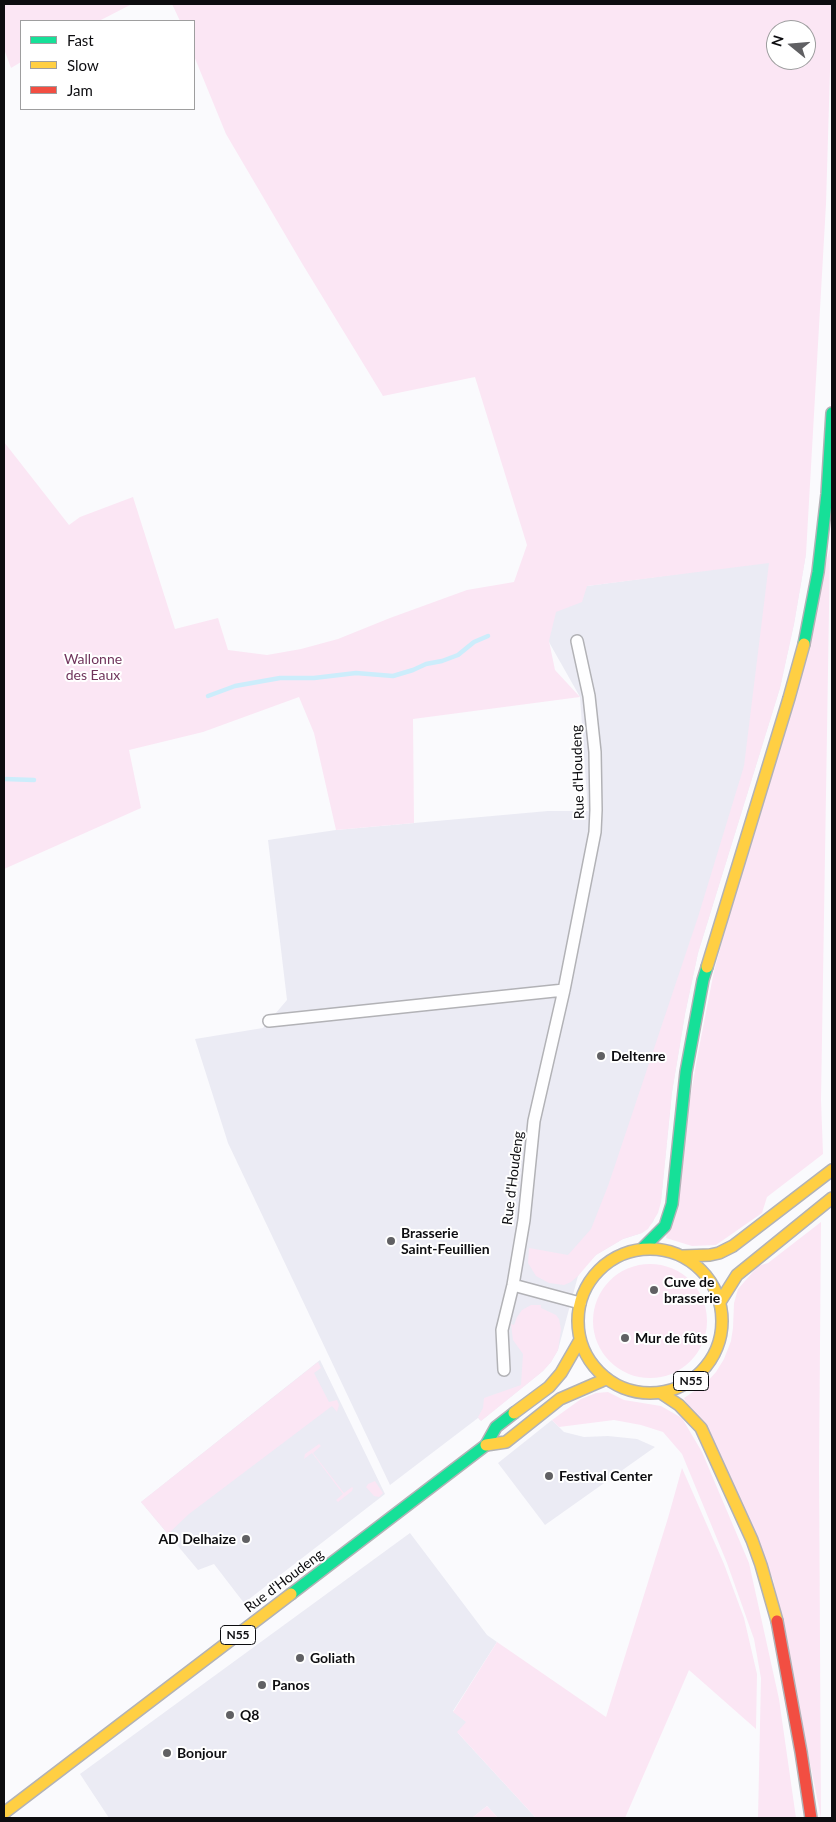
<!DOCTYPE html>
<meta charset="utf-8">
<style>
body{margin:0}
#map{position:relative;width:836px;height:1822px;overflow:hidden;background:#fafafd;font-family:Lato,sans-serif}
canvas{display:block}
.frame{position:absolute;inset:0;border:5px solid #0d0d10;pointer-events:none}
.legend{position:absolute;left:20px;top:20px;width:175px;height:90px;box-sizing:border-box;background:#fff;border:1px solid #9e9e9f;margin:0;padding:6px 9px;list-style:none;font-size:15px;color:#0d0d10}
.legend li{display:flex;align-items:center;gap:10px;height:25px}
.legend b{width:25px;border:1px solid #9e9e9f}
.north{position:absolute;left:766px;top:20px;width:50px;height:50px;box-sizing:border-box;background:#fff;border:1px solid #9e9e9f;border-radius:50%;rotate:287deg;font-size:14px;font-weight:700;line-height:20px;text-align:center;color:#0d0d10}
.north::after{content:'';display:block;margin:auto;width:18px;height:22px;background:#606063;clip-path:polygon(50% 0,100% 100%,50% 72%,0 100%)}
</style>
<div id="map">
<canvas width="836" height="1822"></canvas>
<div class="frame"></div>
<ul class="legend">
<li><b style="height:6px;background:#16e098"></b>Fast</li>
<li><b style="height:6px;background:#ffcf43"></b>Slow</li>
<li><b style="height:6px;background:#f24e42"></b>Jam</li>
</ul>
<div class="north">N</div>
</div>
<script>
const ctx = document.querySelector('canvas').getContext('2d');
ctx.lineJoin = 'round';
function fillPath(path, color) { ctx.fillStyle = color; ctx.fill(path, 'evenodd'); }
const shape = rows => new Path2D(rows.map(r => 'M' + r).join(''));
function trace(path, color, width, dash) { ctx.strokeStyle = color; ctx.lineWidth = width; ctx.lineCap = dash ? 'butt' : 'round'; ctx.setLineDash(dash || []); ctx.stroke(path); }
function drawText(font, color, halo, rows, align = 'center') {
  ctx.font = font + ' Lato,sans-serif'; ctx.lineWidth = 4; ctx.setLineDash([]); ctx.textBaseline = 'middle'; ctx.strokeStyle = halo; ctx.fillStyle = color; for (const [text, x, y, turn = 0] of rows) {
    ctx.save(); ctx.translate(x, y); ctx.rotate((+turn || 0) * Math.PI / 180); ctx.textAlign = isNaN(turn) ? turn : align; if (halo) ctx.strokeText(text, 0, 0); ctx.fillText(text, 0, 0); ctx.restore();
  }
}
fillPath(shape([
 [806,554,794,624,780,688,698,953,685,1014,672,1092,661,1201,653,1222,642,1233,623,1239,596,1255,586,1265,578,1276,558,1350,551,1362,543,1371,481,1421,478,1418,390,1485,228,1143,195,1039,263,1028,287,1000,268,840,336,830,414,823,548,811,588,811,580,697,515,582,587,586,769,562],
 [320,1360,385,1494,244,1603,214,1564,198,1570,141,1502],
 [552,1420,564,1432,584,1437,608,1436,637,1439,655,1447,545,1525,498,1463],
 [410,1533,487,1635,497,1642,453,1711,467,1722,458,1733,536,1818,498,1818,487,1806,472,1818,109,1818,80,1774]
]), '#ebebf4');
fillPath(shape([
 [4,4,132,4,99,21,21,21,21,62,11,68,4,49],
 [172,4,832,4,826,204,806,554,794,624,780,688,698,953,685,1014,672,1092,661,1202,658,1213,648,1229,642,1233,623,1239,596,1255,578,1276,571,1282,564,1285,549,1283,536,1276,528,1263,529,1248,568,1255,591,1229,608,1186,698,917,744,766,769,563,587,586,582,602,556,612,549,641,555,670,580,697,413,719,414,823,336,830,314,733,299,697,203,732,129,750,141,808,4,869,4,442,69,525,80,517,133,497,175,629,218,618,228,650,267,655,301,649,338,639,390,618,467,590,514,582,527,545,475,377,383,396,303,265,226,134,194,56,194,21,180,21],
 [776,30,806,30,806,60,776,60],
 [830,548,821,1100,823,1154,767,1197,762,1213,716,1245,692,1246,666,1238,698,1053,714,971],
 [821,1222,819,1469,821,1818,773,1579,684,1398,705,1384,716,1372,724,1359,731,1341,733,1328,734,1303,738,1289,758,1266,768,1263],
 '593 1321a57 57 0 1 1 114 0a57 57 0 1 1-114 0Z',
 [531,1305,541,1305,541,1308,556,1315,559,1319,561,1329,558,1350,551,1362,543,1371,481,1421,478,1417,483,1408,484,1398,521,1385,523,1354,513,1340,511,1324,514,1325,517,1317,522,1310],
 [318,1362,321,1368,314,1373,329,1402,337,1400,339,1405,337,1412,332,1406,189,1514,168,1534,141,1502],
 [608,1392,624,1400,661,1406,682,1418,702,1452,749,1563,779,1699,796,1818,758,1818,761,1678,754,1639,727,1563,682,1454,663,1432,641,1425,614,1420,559,1427,552,1420,581,1399,596,1393],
 [319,1444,321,1446,313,1453,344,1493,352,1487,353,1488,352,1491,338,1502,336,1500,343,1494,312,1453,304,1459,305,1454],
 [682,1468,724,1564,744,1618,757,1674,756,1729,689,1670,625,1818,536,1818,457,1732,466,1722,453,1712,497,1642,606,1717,668,1518],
 [375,1481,383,1493,379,1497,374,1496,366,1487,368,1484],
 [487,1806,498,1818,472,1818]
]), '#fbe6f4');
trace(shape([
 [208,696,235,686,280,678,314,678,356,673,393,676,413,670,426,664,442,661,458,655,474,642,488,636],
 [4,779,34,780]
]), '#ccedfb', 4.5);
const street = shape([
 [269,1021,564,990],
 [513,1285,580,1303],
 [504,1370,502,1330,513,1285,524,1220,534,1121,564,990,595,832,596,810,595,752,589,696,577,641]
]);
const fast = shape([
 [804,644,818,572,827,494,832,413],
 [643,1248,665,1226,672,1204,686,1072,703,980,707,967],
 [291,1594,486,1445,496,1427,514,1413]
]);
const slow = shape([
 [707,967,789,698,804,644],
 '578 1321a72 72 0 1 1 144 0a72 72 0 1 1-144 0Z',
 [683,1256,710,1255,719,1253,733,1246,832,1170],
 [720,1302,737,1275,832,1198],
 [661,1393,679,1405,701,1428,752,1540,761,1565,777,1621],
 [514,1413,549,1387,561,1373,580,1340],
 [486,1445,506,1442,560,1399,606,1379],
 [4,1813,291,1594]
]);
const jam = shape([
 [777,1621,801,1752,811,1818]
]);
trace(street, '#b2b2b6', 14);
trace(fast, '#b2b2b6', 14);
trace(slow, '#b2b2b6', 14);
trace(jam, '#b2b2b6', 14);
trace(street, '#fefeff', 11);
trace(fast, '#16e098', 11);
trace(slow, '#ffcf43', 11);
trace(jam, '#f24e42', 11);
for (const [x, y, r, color] of [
 [601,1056,5,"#606063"],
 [391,1241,5,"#606063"],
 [654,1290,5,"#606063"],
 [625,1338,5,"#606063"],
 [549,1476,5,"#606063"],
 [246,1539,5,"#606063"],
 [300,1658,5,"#606063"],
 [262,1685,5,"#606063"],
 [230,1715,5,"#606063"],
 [167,1753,5,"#606063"]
]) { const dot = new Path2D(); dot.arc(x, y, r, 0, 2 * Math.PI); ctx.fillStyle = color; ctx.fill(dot); trace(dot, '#fff', 2); }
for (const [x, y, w] of [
 [691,1381,35],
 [238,1635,35]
]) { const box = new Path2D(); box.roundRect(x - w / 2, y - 9.5, w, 19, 4); ctx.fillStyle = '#fff'; ctx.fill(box); trace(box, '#0d0d10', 1); }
drawText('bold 12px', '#0d0d10', null, [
 ["N55",691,1381],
 ["N55",238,1635]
]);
drawText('14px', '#70355c', '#fff', [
 ["Wallonne",93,659],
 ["des Eaux",93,675]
]);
drawText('14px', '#0d0d10', '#fff', [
 ["Rue d'Houdeng",578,772,-92],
 ["Rue d'Houdeng",513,1178,-83],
 ["Rue d'Houdeng",284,1581,-37]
]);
drawText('bold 14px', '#0d0d10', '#fff', [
 ["Deltenre",611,1056],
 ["Brasserie",401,1233],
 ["Saint-Feuillien",401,1249],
 ["Cuve de",664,1282],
 ["brasserie",664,1298],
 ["Mur de fûts",635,1338],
 ["Festival Center",559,1476],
 ["AD Delhaize",236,1539,"right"],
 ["Goliath",310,1658],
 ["Panos",272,1685],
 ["Q8",240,1715],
 ["Bonjour",177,1753]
], 'left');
</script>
